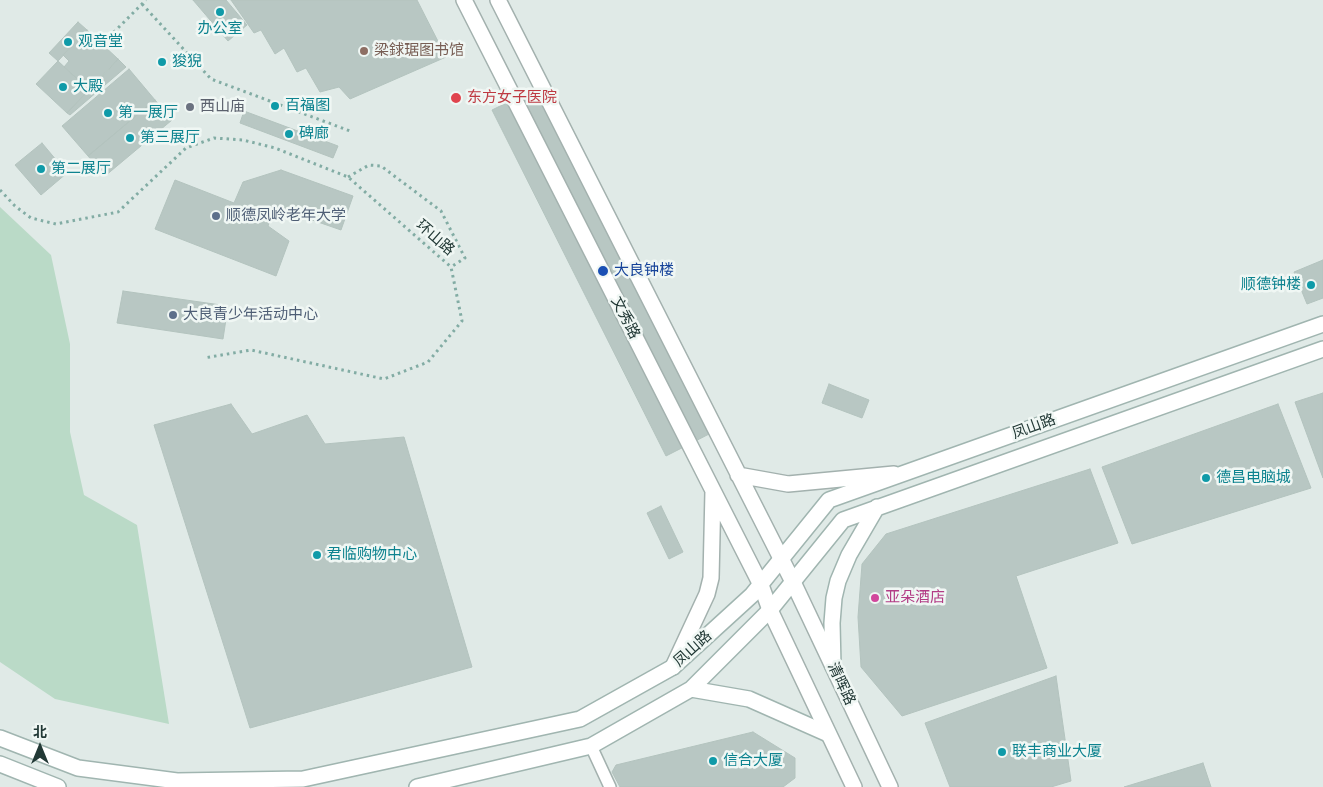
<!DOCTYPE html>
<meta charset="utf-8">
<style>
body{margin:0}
#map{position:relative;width:1323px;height:787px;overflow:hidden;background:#e0eae7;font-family:Helvetica,"Noto Sans SC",sans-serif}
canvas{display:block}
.north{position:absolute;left:15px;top:722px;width:50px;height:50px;-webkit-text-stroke:4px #f0f7f4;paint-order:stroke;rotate:0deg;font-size:14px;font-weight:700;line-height:20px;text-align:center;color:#223936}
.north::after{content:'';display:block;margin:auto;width:18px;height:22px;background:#223936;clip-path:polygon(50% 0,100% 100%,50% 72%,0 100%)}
</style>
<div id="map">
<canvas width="1323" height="787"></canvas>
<div class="north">北</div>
</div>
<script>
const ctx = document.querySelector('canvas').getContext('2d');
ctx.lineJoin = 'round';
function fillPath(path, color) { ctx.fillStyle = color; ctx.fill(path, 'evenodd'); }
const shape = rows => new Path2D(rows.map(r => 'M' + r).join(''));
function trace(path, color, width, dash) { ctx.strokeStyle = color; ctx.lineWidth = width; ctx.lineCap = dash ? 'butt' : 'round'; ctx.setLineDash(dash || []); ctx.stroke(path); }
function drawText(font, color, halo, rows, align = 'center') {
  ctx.font = font + ' Helvetica,"Noto Sans SC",sans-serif'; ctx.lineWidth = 5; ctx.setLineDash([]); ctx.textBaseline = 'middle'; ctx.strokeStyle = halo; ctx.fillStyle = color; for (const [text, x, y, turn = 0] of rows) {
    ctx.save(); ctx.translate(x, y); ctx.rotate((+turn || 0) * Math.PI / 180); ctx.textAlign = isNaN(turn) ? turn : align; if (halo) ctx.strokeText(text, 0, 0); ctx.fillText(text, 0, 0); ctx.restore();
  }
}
fillPath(shape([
 [0,207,51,255,70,344,70,432,84,495,137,525,169,724,55,699,0,662]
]), '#badac7');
const building = shape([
 [193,0,226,0,247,25,228,41,193,0],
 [231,0,417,0,446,57,350,99,339,87,320,92,306,68,297,72,284,48,275,54,261,30,254,33,231,0],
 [78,22,87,30,58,61,49,53,78,22],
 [87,30,118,59,95,85,88,79,83,84,64,67,69,61,63,55,87,30],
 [118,59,126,67,70,115,67,113,118,59],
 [58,61,89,90,67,113,36,84,58,61],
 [129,69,155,100,88,156,62,126,129,69],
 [541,86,715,431,666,456,492,110,541,86],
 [155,100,172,120,105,176,88,156,155,100],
 [244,111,338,146,333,158,240,123,244,111],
 [42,143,67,173,41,195,15,165,42,143],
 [281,170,353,196,341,230,275,207,268,226,289,241,276,276,155,229,175,180,234,203,243,182,281,170],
 [1323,260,1323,298,1307,304,1294,272,1323,260],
 [123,291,228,306,223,339,117,323,123,291],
 [829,384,869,400,862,418,822,403,829,384],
 [1323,393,1323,478,1295,402,1323,393],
 [231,404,252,434,307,415,325,444,404,437,472,667,250,728,154,425,231,404],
 [1278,404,1311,488,1132,544,1102,467,1278,404],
 [1090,469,1118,543,1016,576,1047,668,902,716,861,667,858,617,862,564,886,534,1090,469],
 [661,506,683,552,669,559,647,513,661,506],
 [1056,676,1071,781,1051,787,950,787,925,723,1056,676],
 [753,732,795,758,795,778,783,787,620,787,612,772,616,765,753,732],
 [1203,763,1211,787,1124,787,1203,763]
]);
fillPath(building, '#b8c7c3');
trace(building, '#b3c3be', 1);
const service = shape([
 [591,746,610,787]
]);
const tertiary = shape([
 [464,0,761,585,770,610,854,787],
 [498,0,793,582,890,787],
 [738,475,788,484,894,474],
 [673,667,707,594,711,578,713,491]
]);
const secondary = shape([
 [833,666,832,623,834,598,838,581,849,555,877,507],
 [691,689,749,699,828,734],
 [0,738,78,768,177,781,303,779,580,719,673,667,752,595,829,500,1323,324],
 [0,764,58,787],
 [417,787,591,746,691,689,770,610,843,520,1323,349]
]);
trace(service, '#a3b1ae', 14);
trace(tertiary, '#a3b1ae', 18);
trace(secondary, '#a0b5b0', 18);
trace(shape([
 [142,4,211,79,350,131],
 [109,37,146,0],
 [348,177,369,165,381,166,441,211,465,258,451,267],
 [0,190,15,206,31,218,56,224,118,212,186,148,214,138,243,140,275,148,348,177,451,267,462,321,428,362,384,379,251,350,204,358]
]), '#82aca4', 3, [2.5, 4]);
trace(service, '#fff', 11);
trace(tertiary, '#fff', 15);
trace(secondary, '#fff', 15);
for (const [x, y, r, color] of [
 [220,12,5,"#0f9aa8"],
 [68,42,5,"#0f9aa8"],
 [364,51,5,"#8d6e63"],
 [162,62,5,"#0f9aa8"],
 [63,87,5,"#0f9aa8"],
 [456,98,6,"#e0444e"],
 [275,106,5,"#0f9aa8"],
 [190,107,5,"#6b7280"],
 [108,113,5,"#0f9aa8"],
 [289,134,5,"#0f9aa8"],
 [130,138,5,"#0f9aa8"],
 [41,169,5,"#0f9aa8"],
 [216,216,5,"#5c6f8a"],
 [603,271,6,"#1a4fb4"],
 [1311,285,5,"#0f9aa8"],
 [173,315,5,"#5c6f8a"],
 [1206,478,5,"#0f9aa8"],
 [317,555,5,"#0f9aa8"],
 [875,598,5,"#d1479c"],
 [1002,752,5,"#0f9aa8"],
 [713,761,5,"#0f9aa8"]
]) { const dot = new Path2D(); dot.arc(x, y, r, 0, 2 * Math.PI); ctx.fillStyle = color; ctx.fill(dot); trace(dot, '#f0f7f4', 2); }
drawText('15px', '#0d838f', '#f0f7f4', [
 ["办公室",220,29,"center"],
 ["观音堂",78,42],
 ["狻猊",172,62],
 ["大殿",73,87],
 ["百福图",285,106],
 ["第一展厅",118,113],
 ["碑廊",299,134],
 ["第三展厅",140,138],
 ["第二展厅",51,169],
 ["顺德钟楼",1301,285,"right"],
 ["德昌电脑城",1216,478],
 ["君临购物中心",327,555],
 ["联丰商业大厦",1012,752],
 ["信合大厦",723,761]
], 'left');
drawText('15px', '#785e54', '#f0f7f4', [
 ["梁銶琚图书馆",374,51]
], 'left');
drawText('15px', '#be3a42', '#f0f7f4', [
 ["东方女子医院",467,98]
], 'left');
drawText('15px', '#5b616d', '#f0f7f4', [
 ["西山庙",200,107]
], 'left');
drawText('15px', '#4e5e75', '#f0f7f4', [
 ["顺德凤岭老年大学",226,216],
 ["大良青少年活动中心",183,315]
], 'left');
drawText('15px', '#223936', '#f0f7f4', [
 ["环山路",435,238,41],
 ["文秀路",625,318,63],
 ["凤山路",1034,427,-20],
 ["凤山路",693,649,-42],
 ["清晖路",841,684,65]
]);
drawText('15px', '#164399', '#f0f7f4', [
 ["大良钟楼",614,271]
], 'left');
drawText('15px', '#b23c85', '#f0f7f4', [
 ["亚朵酒店",885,598]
], 'left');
</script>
